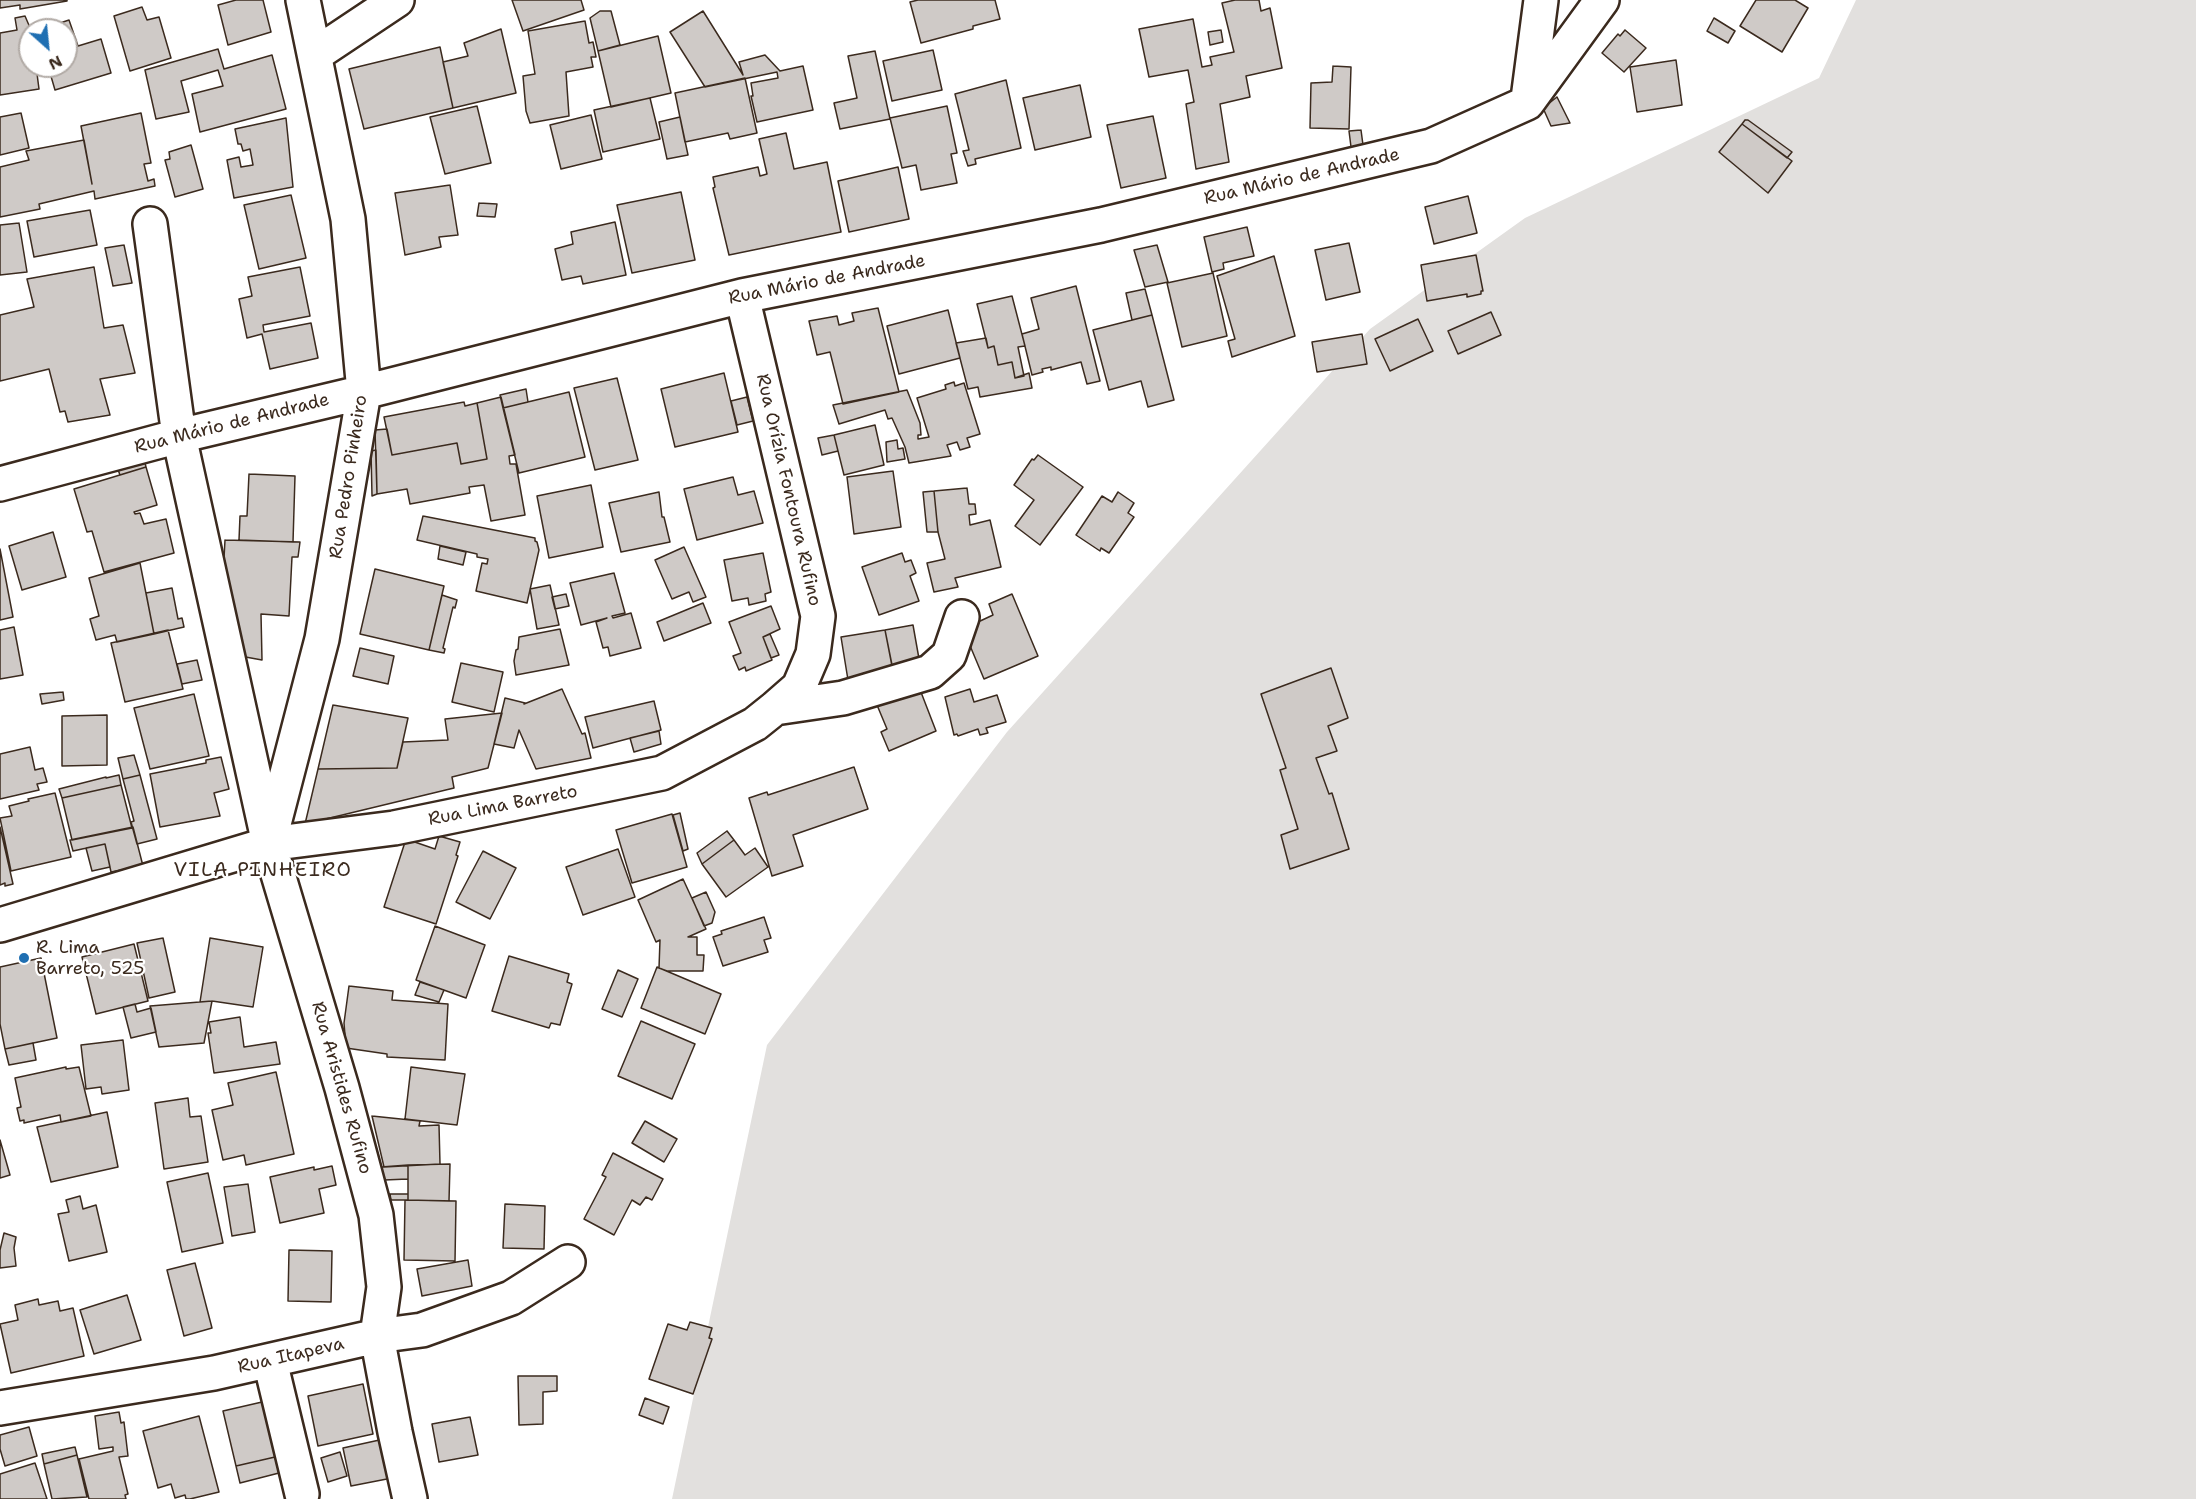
<!DOCTYPE html>
<meta charset="utf-8">
<style>
body{margin:0}
#map{position:relative;width:2196px;height:1499px;overflow:hidden;background:#fff;font-family:"Shantell Sans",sans-serif}
canvas{display:block}
.north{position:absolute;left:18px;top:18px;width:60px;height:60px;box-sizing:border-box;background:#fff;border:2px solid #b1aaa5;border-radius:50%;rotate:153deg;font-size:16px;font-weight:700;line-height:24px;text-align:center;color:#3b2a1e}
.north::after{content:'';display:block;margin:auto;width:21px;height:27px;background:#1f6fb2;clip-path:polygon(50% 0,100% 100%,50% 72%,0 100%)}
</style>
<div id="map">
<canvas width="2196" height="1499"></canvas>
<div class="north">N</div>
</div>
<script>
const ctx = document.querySelector('canvas').getContext('2d');
ctx.lineJoin = 'round';
function fillPath(path, color) { ctx.fillStyle = color; ctx.fill(path, 'evenodd'); }
const shape = rows => new Path2D(rows.map(r => 'M' + r).join(''));
function trace(path, color, width, dash) { ctx.strokeStyle = color; ctx.lineWidth = width; ctx.lineCap = dash ? 'butt' : 'round'; ctx.setLineDash(dash || []); ctx.stroke(path); }
function drawText(font, color, halo, rows, align = 'center') {
  ctx.font = font + ' "Shantell Sans",sans-serif'; ctx.lineWidth = 4.5; ctx.setLineDash([]); ctx.textBaseline = 'middle'; ctx.strokeStyle = halo; ctx.fillStyle = color; for (const [text, x, y, turn = 0] of rows) {
    ctx.save(); ctx.translate(x, y); ctx.rotate((+turn || 0) * Math.PI / 180); ctx.textAlign = isNaN(turn) ? turn : align; if (halo) ctx.strokeText(text, 0, 0); ctx.fillText(text, 0, 0); ctx.restore();
  }
}
fillPath(shape([
 [1856,0,2196,0,2196,1499,672,1499,767,1045,1007,732,1370,329,1525,218,1819,78]
]), '#e2e0de');
const building = shape([
 [0,0,67,0,67,1,20,9,20,5,0,8,0,0],
 [236,0,263,0,271,32,228,45,218,5,236,0],
 [512,0,581,0,584,10,523,31,512,0],
 [918,0,995,0,1000,19,973,26,973,29,921,43,910,2,918,0],
 [1235,0,1259,0,1261,11,1270,8,1282,68,1246,76,1250,97,1220,104,1229,162,1196,169,1186,104,1194,102,1188,70,1149,77,1139,29,1193,19,1202,67,1212,65,1210,57,1234,52,1222,3,1235,0],
 [1756,0,1795,0,1808,8,1782,52,1740,26,1756,0],
 [142,7,147,20,159,17,171,58,130,71,114,16,142,7],
 [600,11,611,11,620,45,598,51,590,18,600,11],
 [703,11,743,75,739,62,765,55,780,71,803,66,813,110,757,122,751,96,753,96,751,83,778,78,777,72,705,87,670,32,703,11],
 [25,16,31,30,30,66,36,66,39,89,0,95,0,33,17,30,15,18,25,16],
 [1714,18,1735,31,1728,43,1707,31,1714,18],
 [69,20,78,46,101,39,111,73,55,90,48,66,66,66,66,30,39,30,69,20],
 [585,21,589,43,593,42,596,57,591,57,593,67,566,72,569,116,530,123,526,111,523,76,535,74,528,31,585,21],
 [501,29,516,93,453,108,443,62,468,56,464,43,501,29],
 [1221,30,1223,42,1210,45,1208,32,1221,30],
 [1625,30,1646,48,1624,72,1602,53,1618,34,1620,36,1625,30],
 [658,36,671,93,611,107,598,51,658,36],
 [440,47,453,108,364,129,349,69,440,47],
 [218,49,224,69,272,55,286,109,200,132,192,94,223,86,218,70,181,81,189,112,156,119,145,70,218,49],
 [933,50,942,90,892,101,883,61,933,50],
 [875,51,890,119,840,129,834,103,857,98,848,56,875,51],
 [1676,60,1682,105,1637,112,1630,67,1676,60],
 [1333,66,1351,67,1349,129,1310,128,1311,83,1332,82,1333,66],
 [745,78,757,133,730,139,728,133,685,142,675,93,745,78],
 [1006,80,1021,148,975,159,976,164,968,166,963,151,969,150,955,94,1006,80],
 [1080,85,1091,137,1035,150,1023,98,1080,85],
 [1557,97,1570,123,1551,126,1543,108,1557,97],
 [650,98,660,139,603,152,594,110,650,98],
 [477,106,491,163,445,174,430,117,477,106],
 [947,106,957,153,951,154,957,183,921,190,916,165,902,168,890,118,947,106],
 [21,113,29,148,0,155,0,117,21,113],
 [141,113,151,163,144,164,148,181,154,179,155,186,95,199,94,191,39,204,40,209,0,217,0,167,29,160,26,151,84,140,92,184,81,126,141,113],
 [591,115,602,159,561,169,550,125,591,115],
 [1153,116,1166,178,1121,188,1107,125,1153,116],
 [680,117,688,155,667,159,659,122,680,117],
 [286,118,293,187,234,198,227,160,239,157,241,167,253,165,250,149,243,151,241,144,238,144,235,129,286,118],
 [1745,120,1748,120,1792,152,1787,158,1742,124,1745,120],
 [1742,124,1792,161,1768,193,1719,152,1742,124],
 [1361,130,1363,145,1351,147,1349,131,1361,130],
 [786,133,794,169,827,162,841,232,729,255,713,188,715,187,713,177,758,167,760,176,767,174,759,139,786,133],
 [191,145,203,189,175,197,165,160,170,159,169,152,191,145],
 [898,167,909,219,849,232,838,181,898,167],
 [450,185,458,235,439,237,441,247,405,255,395,193,450,185],
 [681,192,695,260,632,273,617,205,681,192],
 [291,195,306,258,259,269,244,205,291,195],
 [1468,196,1477,233,1434,244,1425,207,1468,196],
 [479,203,497,204,495,217,477,216,479,203],
 [90,210,97,245,34,257,27,221,90,210],
 [615,222,626,275,583,284,581,276,562,280,555,249,573,244,571,232,615,222],
 [19,223,27,272,0,275,0,225,19,223],
 [1247,227,1254,256,1223,263,1224,269,1212,272,1204,237,1247,227],
 [1349,243,1360,292,1326,300,1315,250,1349,243],
 [124,245,132,283,113,286,105,248,124,245],
 [1157,245,1168,282,1145,287,1134,250,1157,245],
 [1476,255,1483,291,1481,291,1481,294,1467,297,1467,294,1427,301,1421,265,1476,255],
 [1274,256,1295,336,1232,357,1228,341,1235,339,1217,276,1274,256],
 [94,267,104,328,123,325,135,373,100,379,110,415,68,422,65,411,60,412,49,369,0,381,0,315,34,307,27,279,94,267],
 [300,267,310,316,263,325,264,332,311,323,318,358,270,369,262,334,247,338,239,299,252,296,248,277,300,267],
 [1213,273,1227,336,1182,347,1167,283,1213,273],
 [1076,286,1100,381,1087,384,1081,362,1051,370,1051,367,1042,369,1043,372,1032,375,1022,334,1039,329,1031,298,1076,286],
 [1145,289,1152,315,1132,320,1126,293,1145,289],
 [1012,296,1025,346,1018,347,1024,376,1015,378,1012,362,998,365,994,346,988,348,977,304,1012,296],
 [878,308,899,392,843,404,830,352,817,355,809,321,837,316,839,325,854,321,852,313,878,308],
 [948,310,960,358,899,374,887,326,948,310],
 [1491,312,1501,335,1458,354,1448,331,1491,312],
 [1152,315,1174,400,1148,407,1141,381,1109,390,1093,330,1152,315],
 [1418,319,1433,351,1390,371,1375,339,1418,319],
 [1362,334,1367,364,1317,372,1312,342,1362,334],
 [986,338,988,348,994,346,998,365,1012,362,1015,378,1029,373,1032,388,980,397,978,387,968,389,956,343,986,338],
 [724,373,738,432,675,447,661,389,724,373],
 [617,378,638,460,595,470,574,388,617,378],
 [954,382,955,386,964,383,980,434,967,438,970,447,960,450,957,442,947,445,951,456,909,463,905,447,892,418,888,419,885,410,839,424,833,405,907,390,920,423,921,435,918,435,918,439,929,437,917,398,946,389,945,385,954,382],
 [526,389,528,402,503,408,500,395,526,389],
 [569,392,585,457,519,473,503,408,569,392],
 [501,397,515,455,509,456,510,464,516,464,525,515,491,521,484,485,469,487,470,493,410,504,407,489,377,494,375,430,387,429,392,455,457,443,461,464,487,459,477,403,501,397],
 [747,397,753,421,737,425,731,401,747,397],
 [464,402,465,406,477,403,487,459,461,464,457,443,392,455,384,417,464,402],
 [875,425,884,465,844,475,834,435,875,425],
 [834,435,838,451,822,455,818,438,834,435],
 [897,440,898,449,903,448,905,459,887,462,886,442,897,440],
 [376,450,377,494,372,496,371,451,376,450],
 [1038,455,1083,487,1040,545,1015,526,1034,500,1014,485,1032,459,1034,460,1038,455],
 [144,459,146,467,120,475,117,467,144,459],
 [146,467,157,505,134,512,135,514,140,513,144,524,166,519,174,553,104,572,92,531,87,532,74,489,146,467],
 [893,471,901,527,854,534,847,477,893,471],
 [249,474,295,476,293,542,239,540,240,516,247,516,249,474],
 [733,477,738,495,754,491,763,523,697,540,684,489,733,477],
 [591,485,603,547,549,558,537,496,591,485],
 [967,488,969,504,975,504,976,514,969,515,970,525,990,520,1001,567,955,578,958,587,934,592,927,563,945,559,938,532,934,491,967,488],
 [934,491,938,532,927,532,923,492,934,491],
 [659,492,662,517,664,517,670,542,621,552,609,503,659,492],
 [1118,492,1134,503,1128,513,1134,517,1109,553,1101,548,1100,551,1076,535,1102,496,1112,502,1118,492],
 [423,516,535,538,535,541,537,542,539,550,527,603,476,591,482,563,487,564,488,559,477,557,477,554,417,540,423,516],
 [53,532,66,577,22,590,9,546,53,532],
 [225,540,300,542,298,557,292,557,289,616,261,614,262,660,240,656,221,612,225,540],
 [440,546,466,552,463,565,438,559,440,546],
 [684,547,706,597,693,602,689,592,672,599,655,560,684,547],
 [0,549,13,617,0,620,0,549],
 [763,553,771,592,765,594,766,601,749,605,748,598,732,601,724,560,763,553],
 [902,553,905,562,911,560,916,573,910,576,919,601,879,615,862,567,902,553],
 [140,563,154,634,117,642,115,635,96,640,90,619,99,616,89,578,140,563],
 [375,569,444,586,429,650,360,634,375,569],
 [614,573,625,613,612,616,613,618,631,613,641,648,610,656,608,647,603,648,596,622,607,618,581,625,570,583,614,573],
 [550,585,559,625,537,629,530,589,550,585],
 [172,588,178,619,182,618,184,627,154,634,146,593,172,588],
 [566,594,569,606,555,609,552,597,566,594],
 [1012,594,1038,656,984,679,963,629,993,615,989,604,1012,594],
 [442,595,457,600,455,608,453,607,443,648,445,649,444,653,429,650,442,595],
 [703,603,711,623,664,641,657,622,703,603],
 [771,606,780,629,763,637,772,660,746,671,745,667,739,670,733,656,741,653,729,622,771,606],
 [913,625,921,670,894,675,885,630,913,625],
 [14,627,23,675,0,679,0,630,14,627],
 [560,629,569,665,516,675,514,661,516,650,518,649,519,637,560,629],
 [168,630,183,689,125,702,111,643,168,630],
 [885,630,893,671,848,680,841,637,885,630],
 [770,634,779,655,771,658,763,637,770,634],
 [360,648,394,656,388,684,353,676,360,648],
 [197,660,202,680,182,684,177,664,197,660],
 [461,663,503,672,494,712,452,702,461,663],
 [1331,668,1348,718,1328,726,1337,751,1316,758,1329,794,1332,793,1349,849,1290,869,1281,835,1298,829,1280,770,1286,768,1261,694,1331,668],
 [919,687,936,731,889,751,881,732,887,729,877,705,919,687],
 [562,689,582,734,585,733,591,758,536,769,519,730,514,748,494,744,505,698,525,703,524,704,562,689],
 [970,689,974,702,997,695,1006,722,986,728,988,733,980,735,978,729,958,736,957,734,954,735,945,697,970,689],
 [63,692,64,700,42,704,40,694,63,692],
 [194,694,209,756,150,769,134,708,194,694],
 [654,701,661,730,593,748,585,717,654,701],
 [333,705,408,718,397,768,318,769,333,705],
 [502,713,488,768,452,777,454,788,305,824,318,769,397,768,403,742,448,740,445,719,502,713],
 [107,715,107,765,62,766,62,716,107,715],
 [659,731,661,744,634,752,630,738,659,731],
 [30,747,35,770,43,768,47,782,37,784,39,790,0,799,0,754,30,747],
 [134,755,140,775,123,779,118,758,134,755],
 [221,757,229,789,214,793,220,816,160,827,150,774,206,763,206,760,221,757],
 [854,767,868,809,793,835,803,866,772,876,749,798,767,792,768,795,854,767],
 [119,775,121,785,62,798,59,789,106,777,106,778,119,775],
 [140,775,157,839,137,844,131,822,134,821,123,779,140,775],
 [121,785,132,828,72,840,62,798,121,785],
 [55,793,71,857,11,871,0,818,12,816,9,806,29,801,28,799,55,793],
 [680,813,688,849,683,851,673,815,680,813],
 [672,814,687,867,632,883,616,830,672,814],
 [0,827,13,884,5,886,5,883,0,885,0,827],
 [133,827,143,866,111,872,105,844,73,851,70,840,133,827],
 [727,831,734,840,702,864,697,853,727,831],
 [439,836,460,842,456,855,458,856,436,924,384,907,406,839,435,849,439,836],
 [734,840,745,855,755,848,768,867,726,897,702,864,734,840],
 [105,844,110,867,92,871,86,848,105,844],
 [618,849,635,897,583,915,566,867,618,849],
 [483,851,516,868,490,919,456,902,483,851],
 [683,879,706,929,688,937,697,937,697,955,704,955,703,971,667,971,659,968,660,940,656,942,638,900,683,879],
 [706,892,715,912,712,923,704,926,692,898,706,892],
 [764,917,771,938,764,940,768,952,723,966,713,937,722,934,721,931,764,917],
 [435,926,485,945,466,998,416,980,435,926],
 [163,938,175,992,149,998,137,943,163,938],
 [210,938,263,947,253,1007,212,1001,200,1002,210,938],
 [134,944,148,1001,96,1014,82,957,134,944],
 [509,956,569,974,567,982,572,984,560,1025,551,1023,549,1028,492,1011,509,956],
 [41,958,57,1038,5,1049,0,1024,0,967,41,958],
 [657,967,721,994,705,1034,641,1008,657,967],
 [618,970,638,979,622,1017,602,1009,618,970],
 [420,982,444,990,439,1002,415,995,420,982],
 [349,986,393,991,392,1000,448,1004,445,1060,387,1057,387,1054,346,1048,344,1023,349,986],
 [212,1001,204,1043,159,1047,150,1006,212,1001],
 [135,1004,137,1012,151,1008,156,1032,131,1038,123,1007,135,1004],
 [240,1017,244,1047,276,1042,280,1064,214,1073,208,1033,211,1033,209,1022,240,1017],
 [641,1021,695,1044,672,1099,618,1076,641,1021],
 [123,1040,129,1090,102,1094,101,1087,86,1089,81,1045,123,1040],
 [33,1043,36,1060,9,1065,5,1049,33,1043],
 [66,1067,66,1069,79,1067,91,1116,61,1122,60,1115,24,1123,24,1120,20,1121,17,1108,21,1107,15,1078,66,1067],
 [411,1067,465,1074,457,1125,405,1119,411,1067],
 [276,1072,294,1154,246,1165,244,1155,223,1160,212,1110,233,1105,228,1083,276,1072],
 [188,1098,190,1117,201,1116,208,1162,164,1169,155,1103,188,1098],
 [107,1112,118,1167,51,1182,37,1127,107,1112],
 [372,1116,420,1121,419,1126,439,1125,440,1164,384,1167,372,1116],
 [645,1121,677,1139,664,1162,632,1143,645,1121],
 [0,1140,10,1175,0,1178,0,1140],
 [613,1153,663,1179,652,1200,646,1197,640,1205,632,1200,614,1235,584,1219,606,1177,602,1175,613,1153],
 [450,1164,449,1201,408,1200,408,1165,450,1164],
 [408,1165,408,1179,384,1180,381,1167,408,1165],
 [332,1166,336,1185,319,1189,324,1213,280,1223,270,1177,314,1167,314,1170,332,1166],
 [208,1173,223,1243,182,1252,167,1182,208,1173],
 [248,1184,255,1232,232,1236,224,1187,248,1184],
 [390,1194,408,1194,408,1200,391,1200,390,1194],
 [80,1196,83,1209,96,1205,107,1252,69,1261,58,1214,69,1212,66,1200,80,1196],
 [405,1200,456,1201,455,1261,404,1260,405,1200],
 [505,1204,545,1206,544,1249,503,1248,505,1204],
 [4,1233,16,1237,14,1248,16,1266,0,1268,0,1250,4,1233],
 [289,1250,332,1251,331,1302,288,1301,289,1250],
 [468,1260,472,1286,422,1296,417,1269,468,1260],
 [195,1263,212,1328,184,1336,167,1270,195,1263],
 [127,1295,141,1340,94,1354,80,1310,127,1295],
 [38,1299,39,1305,58,1301,60,1311,73,1308,84,1356,11,1373,0,1324,18,1320,15,1305,38,1299],
 [690,1322,712,1328,709,1338,712,1339,693,1394,649,1379,668,1324,687,1330,690,1322],
 [518,1376,557,1376,557,1391,543,1392,543,1424,519,1425,518,1376],
 [363,1384,373,1434,318,1446,308,1396,363,1384],
 [645,1398,669,1407,663,1424,639,1415,645,1398],
 [262,1402,275,1457,236,1466,223,1411,262,1402],
 [119,1412,121,1423,124,1422,128,1456,119,1457,128,1494,125,1495,126,1499,89,1499,79,1459,113,1451,113,1447,99,1449,95,1416,119,1412],
 [199,1416,219,1492,190,1499,186,1499,185,1495,175,1498,171,1484,158,1488,143,1431,199,1416],
 [470,1417,478,1455,439,1462,432,1424,470,1417],
 [29,1427,37,1456,5,1466,0,1449,0,1435,29,1427],
 [384,1439,392,1478,351,1486,343,1448,384,1439],
 [75,1447,77,1455,44,1464,42,1454,75,1447],
 [340,1452,347,1476,328,1482,321,1458,340,1452],
 [77,1455,87,1497,52,1499,44,1464,77,1455],
 [275,1457,279,1473,240,1483,236,1466,275,1457],
 [35,1463,47,1499,0,1499,0,1474,35,1463]
]);
fillPath(building, '#cfcac7');
trace(building, '#3b2a1e', 1.5);
const minor = shape([
 [316,54,397,0],
 [1528,99,1541,0],
 [150,224,179,436,269,844,342,1088,376,1215,384,1287,377,1336,395,1432,410,1499],
 [0,484,179,436,364,392,742,296,1101,225,1431,146,1527,103,1602,0],
 [775,708,843,698,930,672,949,655,962,617],
 [270,839,322,639,364,392,348,219,303,0],
 [0,925,269,844,394,828,662,773,755,724,775,708,799,687,813,654,818,616,742,296],
 [270,1361,302,1494],
 [0,1408,214,1373,377,1336,422,1330,511,1298,568,1262]
]);
trace(minor, '#3b2a1e', 38);
trace(minor, '#fff', 33);
for (const [x, y, r, color] of [
 [24,958,6,"#1f6fb2"]
]) { const dot = new Path2D(); dot.arc(x, y, r, 0, 2 * Math.PI); ctx.fillStyle = color; ctx.fill(dot); trace(dot, '#fff', 2); }
drawText('18px', '#3b2a1e', '#fff', [
 ["Rua Mário de Andrade",1302,177,-13],
 ["Rua Mário de Andrade",827,280,-11],
 ["Rua Mário de Andrade",232,424,-14],
 ["Rua Pedro Pinheiro",349,477,-81],
 ["Rua Orízia Fontoura Rufino",788,490,77],
 ["Rua Lima Barreto",503,806,-11],
 ["Rua Aristides Rufino",341,1088,74],
 ["Rua Itapeva",291,1356,-13]
]);
drawText('18px', '#3b2a1e', '#fff', [
 ["R. Lima",36,948],
 ["Barreto, 525",36,969]
], 'left');
ctx.letterSpacing = '1.5px';
drawText('20px', '#3b2a1e', '#fff', [
 ["VILA PINHEIRO",263,871]
]);
ctx.letterSpacing = '0px';
</script>
